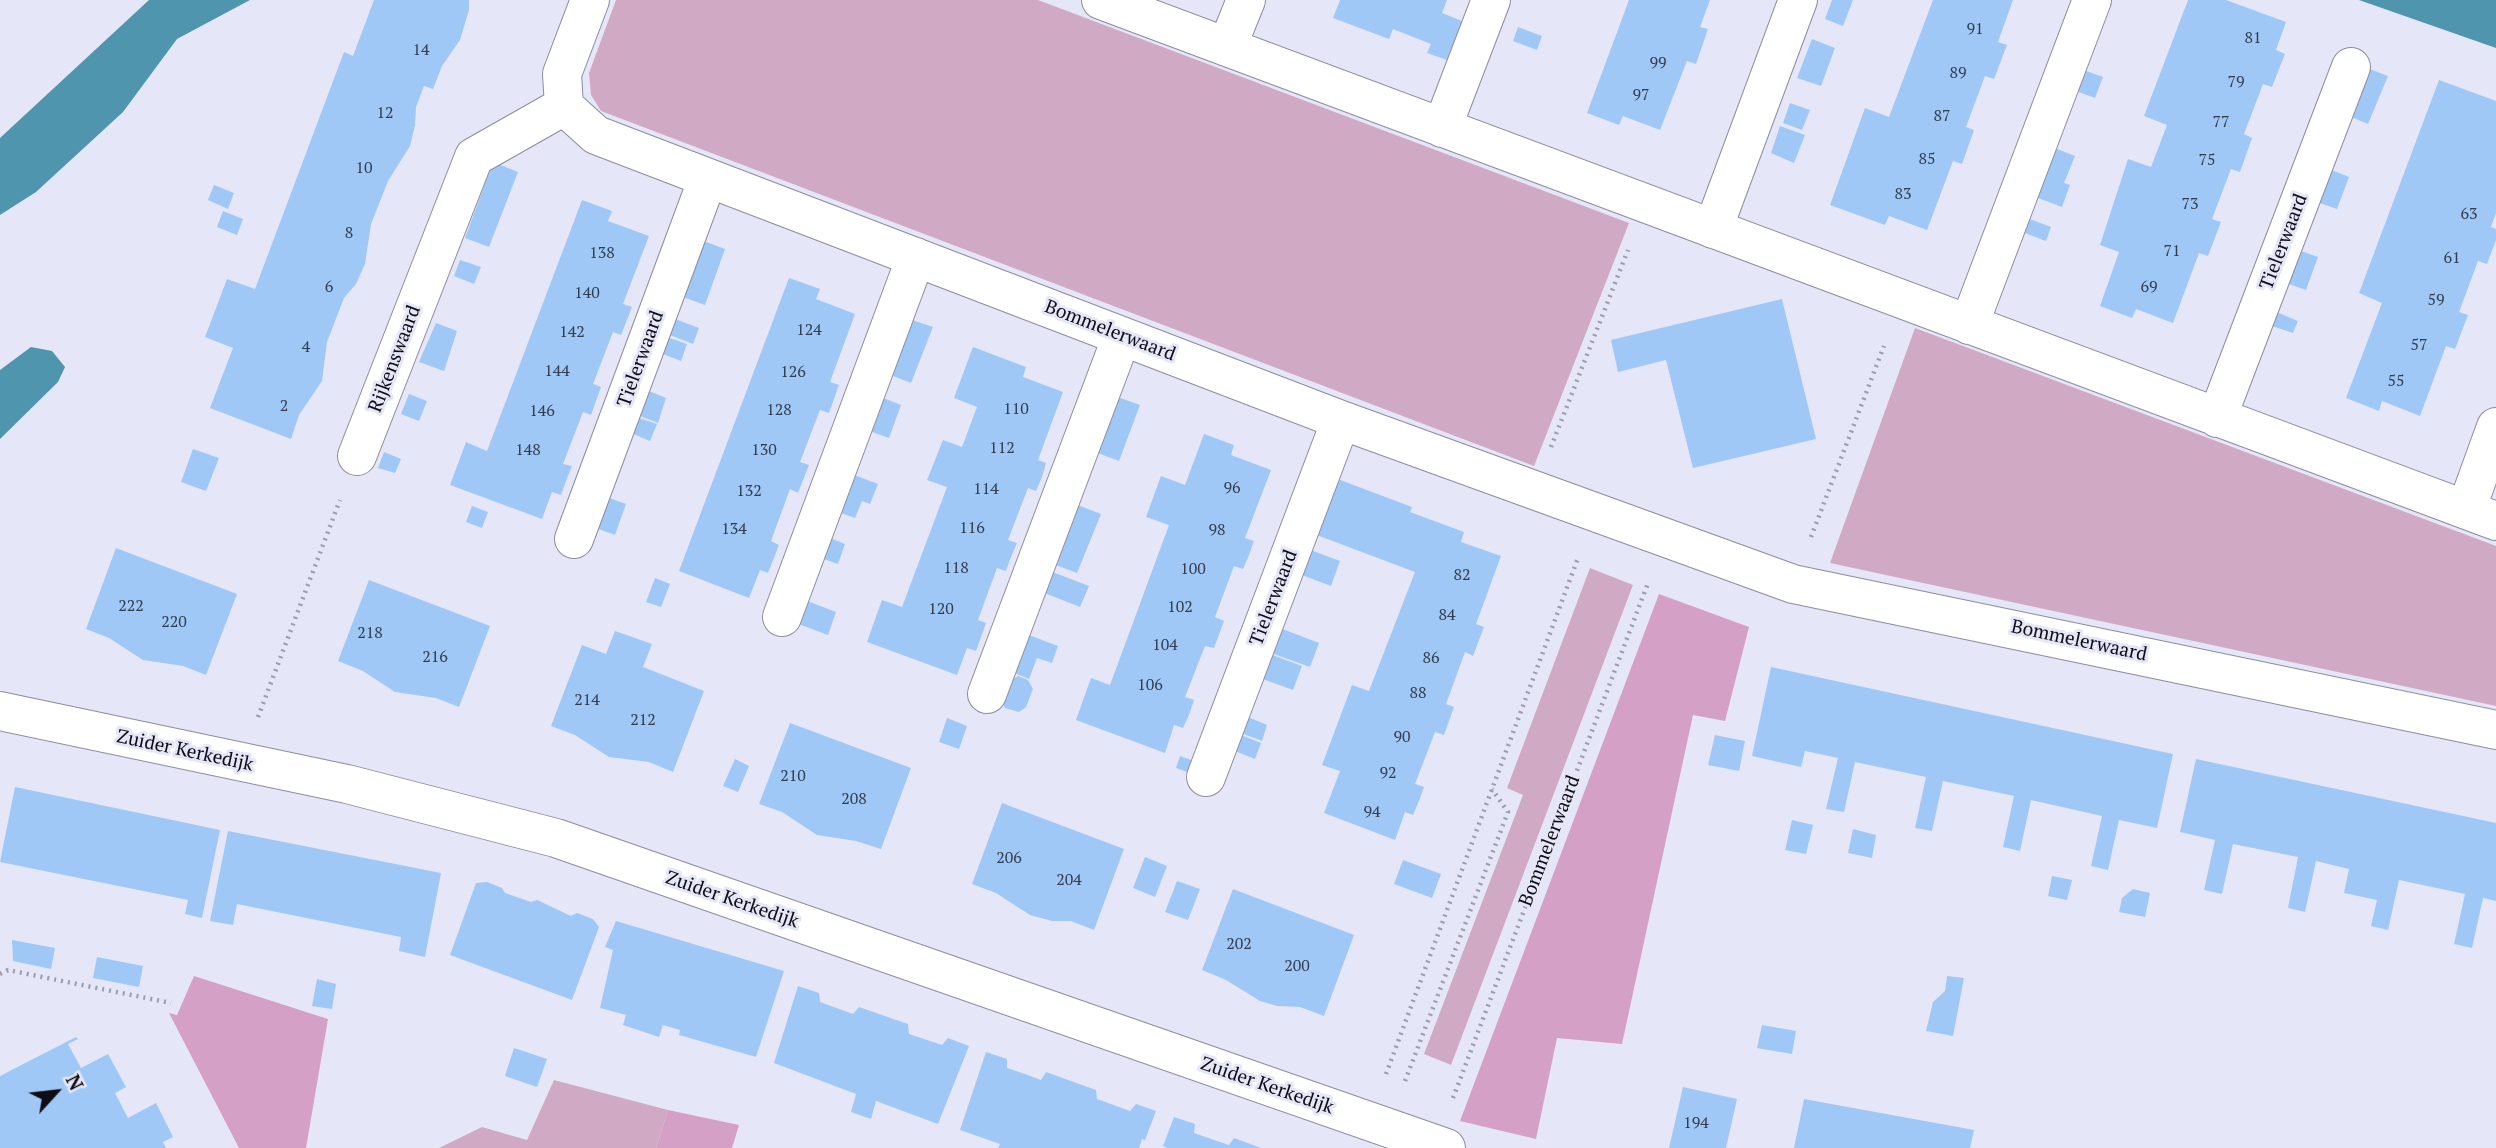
<!DOCTYPE html>
<style>
body{margin:0}
#map{position:relative;width:2496px;height:1148px;overflow:hidden;background:#e5e7f8;font-family:"PT Serif",serif}
canvas{display:block}
.north{position:absolute;left:21px;top:1057px;width:70px;height:70px;-webkit-text-stroke:5px #e5e7f8;paint-order:stroke;rotate:63deg;font-size:19px;font-weight:700;line-height:28px;text-align:center;color:#0d0d13}
.north::after{content:'';display:block;margin:auto;width:24px;height:32px;background:#0d0d13;clip-path:polygon(50% 0,100% 100%,50% 72%,0 100%)}
</style>
<div id="map">
<canvas width="2496" height="1148"></canvas>
<div class="north">N</div>
</div>
<script>
const ctx = document.querySelector('canvas').getContext('2d');
ctx.lineJoin = 'round';
function fillPath(path, color) { ctx.fillStyle = color; ctx.fill(path, 'evenodd'); }
const shape = rows => new Path2D(rows.map(r => 'M' + r).join(''));
function trace(path, color, width, dash) { ctx.strokeStyle = color; ctx.lineWidth = width; ctx.lineCap = dash ? 'butt' : 'round'; ctx.setLineDash(dash || []); ctx.stroke(path); }
function drawText(font, color, halo, rows, align = 'center') {
  ctx.font = font + ' "PT Serif",serif'; ctx.lineWidth = 6; ctx.setLineDash([]); ctx.textBaseline = 'middle'; ctx.strokeStyle = halo; ctx.fillStyle = color; for (const [text, x, y, turn = 0] of rows) {
    ctx.save(); ctx.translate(x, y); ctx.rotate((+turn || 0) * Math.PI / 180); ctx.textAlign = isNaN(turn) ? turn : align; if (halo) ctx.strokeText(text, 0, 0); ctx.fillText(text, 0, 0); ctx.restore();
  }
}
fillPath(shape([
 [616,0,1038,0,1629,223,1534,466,601,111,591,95,589,73],
 [1915,328,2496,546,2496,706,1830,563],
 [1590,568,1633,585,1451,1065,1424,1054,1523,795,1507,788],
 [554,1080,668,1110,656,1148,439,1148,482,1127,527,1140]
]), '#d0aac4');
fillPath(shape([
 [1659,594,1749,627,1725,721,1693,715,1622,1044,1557,1038,1536,1139,1460,1121],
 [194,976,328,1019,306,1148,239,1148,169,1013,177,1015],
 [668,1110,739,1125,732,1148,656,1148]
]), '#d5a0c5');
fillPath(shape([
 [149,0,250,0,177,39,123,112,36,192,0,215,0,138],
 [2359,0,2496,0,2496,48],
 [31,347,52,351,65,367,58,382,0,439,0,370]
]), '#4f95ae');
fillPath(shape([
 [374,0,469,0,469,10,460,40,442,66,433,89,424,86,416,107,415,125,410,146,388,181,371,224,365,264,356,284,344,298,327,342,322,381,299,415,291,439,210,408,233,348,205,337,227,279,255,289,344,52,353,56],
 [1340,0,1447,0,1442,13,1462,21,1447,60,1427,53,1431,44,1393,29,1389,39,1333,18],
 [1629,0,1710,0,1700,27,1708,29,1696,64,1687,61,1660,130,1623,116,1619,125,1587,113],
 [1832,0,1853,0,1843,26,1825,19],
 [1933,0,2013,0,1998,42,2007,45,1994,79,1985,76,1966,127,1974,130,1962,164,1953,161,1927,230,1889,216,1885,225,1830,205,1865,108,1889,117],
 [2188,0,2226,0,2286,22,2276,50,2285,54,2272,87,2263,84,2244,134,2252,138,2240,172,2231,169,2212,219,2221,222,2208,256,2199,253,2173,323,2136,309,2132,318,2100,306,2119,252,2100,245,2128,159,2151,167,2167,125,2144,116],
 [1518,27,1542,36,1537,50,1513,41],
 [1812,39,1835,48,1821,86,1797,78],
 [2367,68,2388,76,2368,124,2349,116],
 [2081,69,2103,77,2095,98,2073,90],
 [2439,80,2496,101,2496,213,2491,227,2496,229,2496,240,2487,264,2478,261,2459,312,2468,315,2455,349,2446,346,2420,416,2382,401,2379,411,2346,398,2382,303,2359,293],
 [1790,103,1810,110,1802,130,1783,123],
 [1780,126,1805,135,1794,163,1771,153],
 [2052,147,2075,156,2064,183,2070,185,2062,207,2033,196],
 [493,162,518,172,489,247,465,238],
 [2329,169,2349,177,2337,209,2317,202],
 [214,185,234,193,228,209,208,200],
 [582,200,612,211,608,221,649,236,623,304,632,307,621,335,613,332,593,384,601,387,591,415,583,412,563,464,572,466,566,481,561,495,552,492,542,519,450,485,466,442,487,451],
 [223,211,243,219,237,235,217,227],
 [2027,218,2051,227,2046,241,2022,232],
 [701,240,725,249,705,305,680,296],
 [2298,250,2318,257,2306,290,2286,283],
 [460,260,481,267,474,284,454,276],
 [789,278,820,289,816,299,855,314,830,382,839,385,829,413,820,410,800,462,809,465,798,493,790,489,771,541,779,545,768,573,760,570,749,598,679,571],
 [1782,299,1816,439,1693,468,1666,360,1618,372,1611,340],
 [2274,311,2298,321,2293,333,2269,325],
 [675,319,699,328,693,344,670,335],
 [909,319,933,327,911,383,888,374],
 [436,323,457,331,444,371,419,362],
 [664,336,687,344,681,361,658,352],
 [973,347,1026,367,1023,377,1063,392,1038,460,1046,463,1042,477,1036,491,1028,488,1008,540,1017,543,1011,557,1006,571,997,568,978,620,986,623,976,651,967,648,957,675,867,642,882,600,902,607,947,487,927,480,943,440,962,447,977,407,954,398],
 [644,389,666,398,658,423,635,414],
 [409,394,427,401,419,421,401,414],
 [1115,396,1140,405,1119,461,1095,452],
 [881,397,901,405,889,438,869,431],
 [636,417,657,424,650,441,631,433],
 [1204,434,1234,445,1231,455,1271,470,1245,538,1254,541,1249,555,1243,569,1234,566,1215,617,1224,621,1214,648,1205,646,1185,697,1194,700,1189,715,1183,728,1174,725,1165,753,1076,720,1091,678,1110,685,1169,525,1146,517,1161,476,1185,485],
 [193,449,219,458,206,491,181,482],
 [384,452,401,459,395,473,378,468],
 [849,473,878,484,870,504,862,501,855,518,835,511],
 [1335,478,1412,507,1410,512,1464,532,1461,542,1501,556,1476,624,1484,627,1473,656,1465,652,1446,704,1454,707,1444,735,1435,732,1415,784,1424,787,1419,801,1413,815,1405,812,1395,840,1324,813,1340,771,1322,765,1352,685,1369,691,1415,572,1314,534],
 [604,496,626,504,615,535,593,527],
 [1075,504,1101,514,1077,573,1053,564],
 [472,506,488,512,482,528,466,522],
 [828,537,845,544,838,564,821,558],
 [116,548,237,594,206,675,183,666,143,660,109,638,86,629],
 [1308,549,1340,561,1331,586,1299,574],
 [1050,571,1089,586,1080,607,1042,592],
 [655,578,670,584,661,607,646,602],
 [369,580,490,626,459,707,436,698,395,692,363,671,338,661],
 [802,599,836,612,828,635,793,622],
 [1280,628,1319,643,1310,667,1271,653],
 [615,631,652,644,643,667,704,691,673,772,649,762,609,757,575,735,551,726,582,645,606,654],
 [1026,634,1058,646,1052,663,1037,658,1029,679,1012,672],
 [1270,654,1302,666,1293,690,1260,678],
 [1771,667,2173,754,2157,828,2119,820,2108,870,2091,866,2102,816,2031,800,2020,851,2003,847,2014,796,1943,781,1932,831,1915,828,1926,777,1855,762,1844,812,1826,809,1838,758,1805,751,1801,767,1752,756],
 [1018,676,1028,680,1033,689,1026,707,1019,712,1005,708,1001,700,1009,681],
 [1248,717,1267,725,1262,741,1241,733],
 [947,718,967,726,959,749,939,742],
 [790,723,911,768,881,849,856,841,817,835,782,812,759,804],
 [1241,735,1261,743,1255,759,1235,751],
 [1715,735,1745,741,1739,771,1708,765],
 [1180,756,1197,762,1193,774,1176,768],
 [735,759,749,766,738,792,723,786],
 [2196,759,2496,823,2496,901,2483,898,2472,948,2454,944,2465,894,2399,880,2388,930,2371,926,2377,900,2344,893,2349,869,2316,861,2305,912,2288,908,2298,857,2233,844,2222,894,2204,890,2215,840,2180,832],
 [15,787,220,830,202,918,185,914,188,900,0,862],
 [1002,803,1124,849,1094,930,1071,921,1052,921,1030,915,996,893,972,884],
 [1792,820,1813,825,1806,854,1785,850],
 [1853,829,1876,835,1872,858,1848,853],
 [228,831,441,873,425,957,399,951,401,937,237,904,233,925,210,921],
 [1145,857,1167,866,1155,897,1133,888],
 [1403,860,1441,874,1432,898,1394,884],
 [2052,876,2072,880,2067,900,2048,896],
 [1177,881,1200,889,1188,920,1165,912],
 [487,882,502,888,505,893,531,902,537,900,571,916,577,913,593,919,599,927,572,1000,450,955,476,883],
 [1233,889,1354,935,1324,1016,1300,1007,1277,1006,1260,1001,1226,980,1202,970],
 [2133,889,2150,893,2145,917,2119,912,2122,898],
 [616,921,784,971,756,1057,679,1035,680,1030,663,1025,659,1037,623,1025,626,1015,600,1008,613,950,605,947],
 [12,940,55,948,51,969,13,961],
 [97,957,143,966,139,987,93,978],
 [1947,976,1964,978,1953,1036,1926,1031,1933,1002,1945,991],
 [317,979,336,984,332,1009,312,1006],
 [798,986,819,993,820,1002,853,1014,859,1007,908,1024,909,1034,942,1045,948,1038,969,1046,938,1124,876,1101,871,1119,851,1112,856,1094,774,1063],
 [1762,1025,1796,1031,1792,1054,1757,1048],
 [76,1037,78,1039,68,1044,81,1068,108,1054,126,1087,115,1093,128,1118,156,1103,173,1137,163,1142,166,1148,0,1148,0,1076],
 [514,1048,547,1059,537,1087,505,1076],
 [986,1052,1007,1059,1007,1068,1025,1074,1041,1080,1046,1072,1096,1090,1097,1099,1130,1111,1136,1104,1156,1111,1145,1140,1142,1139,1139,1148,998,1148,1000,1144,960,1130],
 [1683,1087,1737,1099,1726,1148,1669,1148],
 [1804,1099,1974,1130,1970,1148,1794,1148],
 [1174,1117,1195,1124,1194,1133,1214,1140,1229,1145,1234,1138,1261,1148,1167,1148,1163,1146]
]), '#9fc8f7');
const minor = shape([
 [1101,0,2496,521],
 [1227,47,1246,0],
 [564,106,596,135,1341,420,1793,584,2496,730],
 [1442,128,1491,0],
 [1713,229,1798,0],
 [1969,325,2092,0],
 [2217,418,2351,67],
 [357,456,474,157,564,106,562,74,590,0],
 [2466,510,2496,427],
 [574,539,708,178],
 [782,617,916,257],
 [987,694,1122,336],
 [0,711,347,784,556,838,1446,1148],
 [1206,777,1341,420]
]);
trace(minor, '#8b8d9d', 40);
trace(shape([
 [1551,447,1628,250],
 [1811,537,1884,346],
 [258,717,340,500],
 [0,974,8,970,171,1003],
 [1386,1074,1578,558],
 [1405,1081,1508,812,1492,789],
 [1453,1098,1648,583]
]), '#9b9daa', 4.5, [2, 5]);
trace(minor, '#fff', 38);
drawText('16px', '#323c4c', null, [
 ["91",1975,29],
 ["81",2253,38],
 ["14",421,50],
 ["99",1658,63],
 ["89",1958,73],
 ["79",2236,82],
 ["97",1641,95],
 ["12",385,113],
 ["87",1942,116],
 ["77",2221,122],
 ["85",1927,159],
 ["75",2207,160],
 ["10",364,168],
 ["83",1903,194],
 ["73",2190,204],
 ["63",2469,214],
 ["8",349,233],
 ["71",2172,251],
 ["138",602,253],
 ["61",2452,258],
 ["6",329,287],
 ["69",2149,287],
 ["140",587,293],
 ["59",2436,300],
 ["124",809,330],
 ["142",572,332],
 ["57",2419,345],
 ["4",306,347],
 ["144",557,371],
 ["126",793,372],
 ["55",2396,381],
 ["2",284,406],
 ["110",1016,409],
 ["128",779,410],
 ["146",542,411],
 ["112",1002,448],
 ["148",528,450],
 ["130",764,450],
 ["96",1232,488],
 ["114",986,489],
 ["132",749,491],
 ["116",972,528],
 ["134",734,529],
 ["98",1217,530],
 ["118",956,568],
 ["100",1193,569],
 ["82",1462,575],
 ["222",131,606],
 ["102",1180,607],
 ["120",941,609],
 ["84",1447,615],
 ["220",174,622],
 ["218",370,633],
 ["104",1165,645],
 ["216",435,657],
 ["86",1431,658],
 ["106",1150,685],
 ["88",1418,693],
 ["214",587,700],
 ["212",643,720],
 ["90",1402,737],
 ["92",1388,773],
 ["210",793,776],
 ["208",854,799],
 ["94",1372,812],
 ["206",1009,858],
 ["204",1069,880],
 ["202",1239,944],
 ["200",1297,966],
 ["194",1696,1123]
]);
drawText('19px', '#0d0d13', '#e5e7f8', [
 ["Tielerwaard",2284,242,-69],
 ["Bommelerwaard",1110,331,21],
 ["Rijkenswaard",395,359,-69],
 ["Tielerwaard",641,359,-70],
 ["Tielerwaard",1274,598,-69],
 ["Bommelerwaard",2079,641,12],
 ["Zuider Kerkedijk",185,751,12],
 ["Bommelerwaard",1550,841,-69],
 ["Zuider Kerkedijk",732,900,19],
 ["Zuider Kerkedijk",1267,1086,19]
]);
</script>
